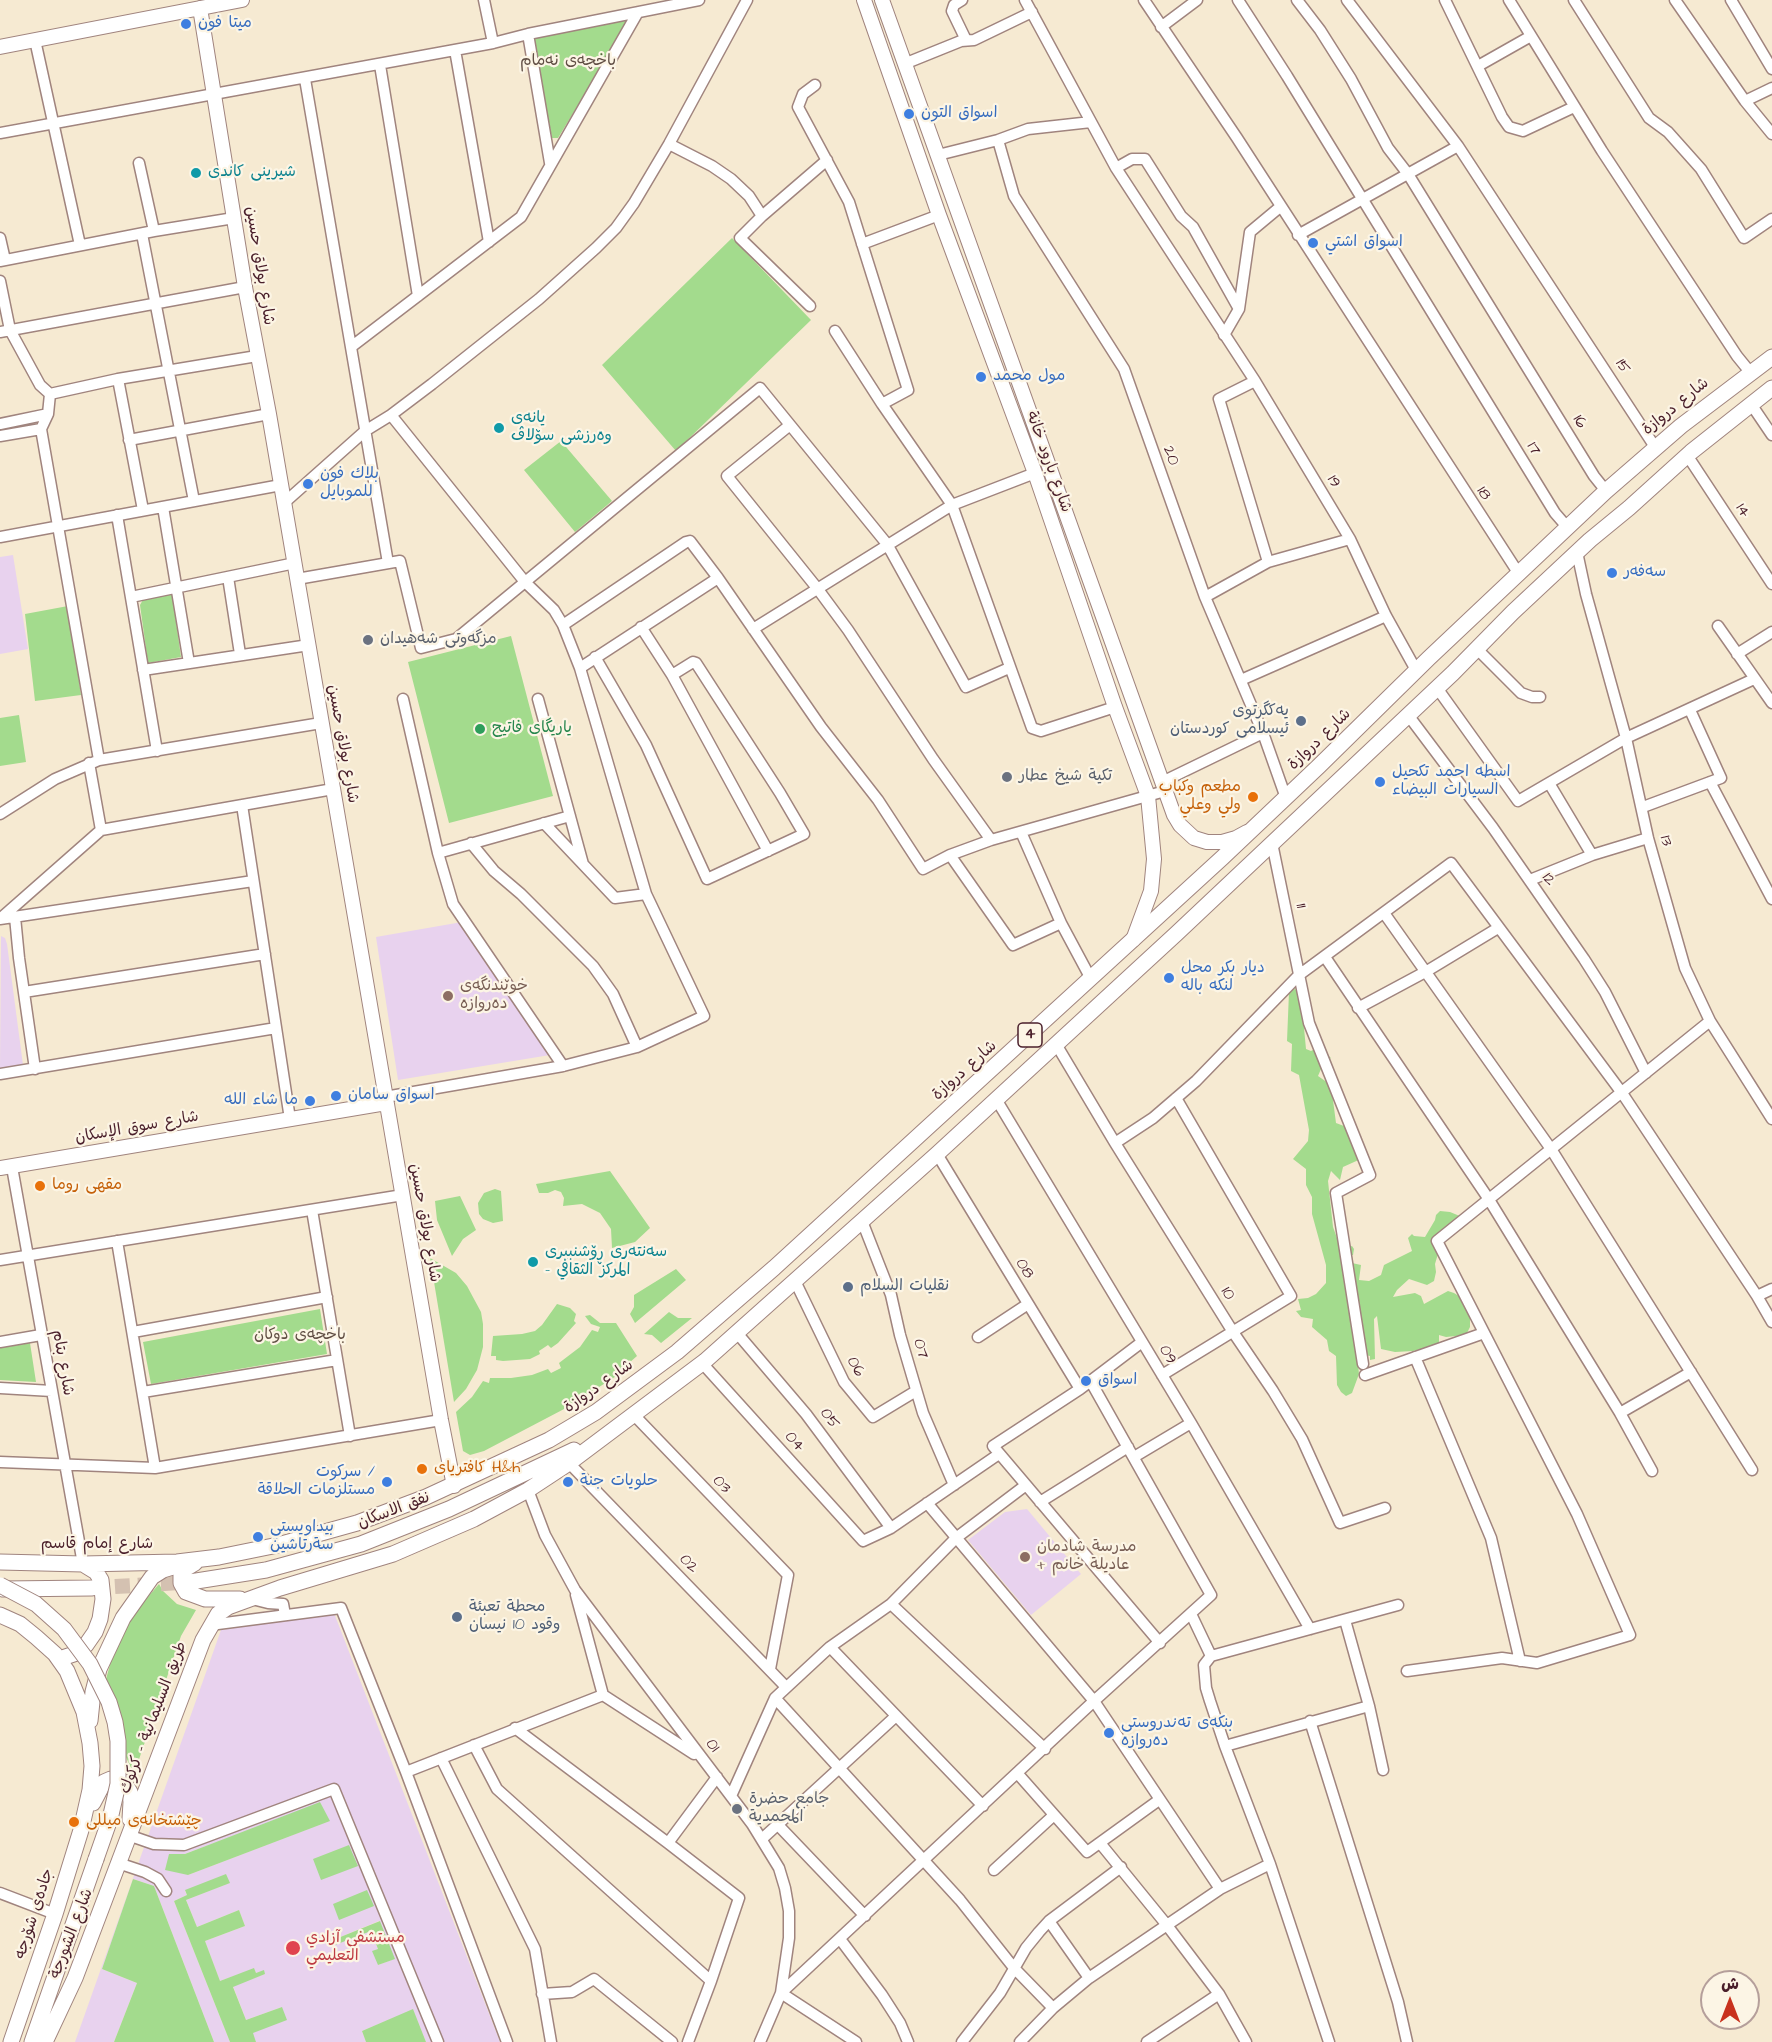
<!DOCTYPE html>
<meta charset="utf-8">
<style>
body{margin:0}
#map{position:relative;width:1772px;height:2042px;overflow:hidden;background:#f6ead2;font-family:"Architects Daughter","Playpen Sans Arabic",sans-serif}
canvas{display:block}
.north{position:absolute;left:1700px;top:1970px;width:60px;height:60px;box-sizing:border-box;background:#fcf5e5;border:2px solid #b59f9b;border-radius:50%;rotate:0deg;font-size:16px;font-weight:700;line-height:24px;text-align:center;color:#4a1f2b}
.north::after{content:'';display:block;margin:auto;width:21px;height:27px;background:#c8321e;clip-path:polygon(50% 0,100% 100%,50% 72%,0 100%)}
</style>
<div id="map">
<canvas width="1772" height="2042"></canvas>
<div class="north">ش</div>
</div>
<script>
const ctx = document.querySelector('canvas').getContext('2d');
ctx.lineJoin = 'round';
function fillPath(path, color) { ctx.fillStyle = color; ctx.fill(path, 'evenodd'); }
const shape = rows => new Path2D(rows.map(r => 'M' + r).join(''));
function trace(path, color, width, dash) { ctx.strokeStyle = color; ctx.lineWidth = width; ctx.lineCap = dash ? 'butt' : 'round'; ctx.setLineDash(dash || []); ctx.stroke(path); }
function drawText(font, color, halo, rows, align = 'center') {
  ctx.font = font + ' "Architects Daughter","Playpen Sans Arabic",sans-serif'; ctx.lineWidth = 4.5; ctx.setLineDash([]); ctx.textBaseline = 'middle'; ctx.strokeStyle = halo; ctx.fillStyle = color; for (const [text, x, y, turn = 0] of rows) {
    ctx.save(); ctx.translate(x, y); ctx.rotate((+turn || 0) * Math.PI / 180); ctx.textAlign = isNaN(turn) ? turn : align; if (halo) ctx.strokeText(text, 0, 0); ctx.fillText(text, 0, 0); ctx.restore();
  }
}
fillPath(shape([
 [13,555,28,649,0,654,0,557],
 [462,922,550,1055,398,1080,376,937],
 [1,936,5,938,7,944,23,1065,0,1069],
 [1027,1509,1081,1574,1031,1615,968,1540,1005,1512],
 [334,1613,500,2042,426,2042,413,2010,362,2031,366,2042,256,2042,252,2033,282,2007,246,2020,233,1986,265,1974,263,1971,256,1973,254,1969,220,1981,205,1941,245,1926,239,1910,197,1927,186,1900,229,1883,185,1891,187,1895,174,1901,230,2042,214,2042,154,1886,133,1879,102,1969,137,1983,114,2042,75,2042,221,1630],
 [320,1803,329,1821,188,1875,169,1854,185,1854],
 [379,1921,394,1959,378,1965,378,1949,371,1931,333,1940]
]), '#e8d2ee');
fillPath(shape([
 [631,18,558,138,552,138,533,38],
 [732,238,811,320,676,451,602,365],
 [561,441,612,501,575,532,524,470],
 [172,593,181,657,148,663,140,605,144,598],
 [68,606,81,695,35,701,25,614],
 [511,636,553,796,449,823,408,662],
 [19,715,26,762,0,766,0,718],
 [1294,989,1297,990,1302,1007,1306,1049,1311,1051,1318,1047,1331,1058,1324,1062,1318,1076,1331,1085,1336,1123,1344,1126,1351,1142,1363,1158,1343,1167,1340,1180,1331,1171,1328,1181,1333,1227,1341,1249,1352,1246,1354,1249,1353,1255,1344,1256,1341,1261,1346,1269,1352,1263,1361,1265,1359,1280,1369,1281,1381,1275,1384,1265,1412,1251,1408,1238,1412,1234,1414,1236,1425,1237,1435,1220,1436,1215,1440,1211,1450,1212,1467,1219,1442,1240,1435,1264,1436,1272,1434,1281,1427,1285,1409,1279,1397,1290,1393,1297,1415,1293,1421,1296,1424,1304,1448,1291,1454,1293,1462,1298,1470,1317,1470,1327,1466,1335,1446,1337,1439,1335,1439,1343,1428,1347,1413,1351,1395,1352,1381,1349,1377,1316,1374,1319,1375,1359,1370,1360,1370,1356,1365,1355,1358,1364,1359,1374,1352,1393,1346,1396,1341,1392,1337,1385,1336,1356,1329,1351,1327,1340,1312,1327,1313,1319,1301,1317,1296,1311,1301,1310,1298,1299,1308,1298,1316,1294,1326,1283,1326,1265,1312,1214,1312,1197,1306,1185,1306,1169,1293,1159,1308,1141,1309,1130,1299,1075,1291,1071,1292,1044,1287,1041,1289,992],
 [610,1171,650,1228,635,1242,612,1248,611,1229,600,1213,582,1204,563,1206,564,1198,561,1192,555,1190,548,1193,539,1193,536,1184],
 [495,1189,501,1191,503,1221,493,1223,483,1219,479,1214,478,1203,484,1193],
 [460,1196,476,1230,463,1239,452,1256,437,1220,435,1201],
 [430,1258,456,1273,467,1286,481,1312,483,1324,483,1347,477,1370,466,1389,454,1402],
 [676,1269,686,1280,635,1323,630,1314,634,1307,634,1295],
 [557,1304,570,1308,576,1314,574,1321,576,1323,558,1343,551,1348,548,1345,539,1351,540,1354,530,1359,503,1361,496,1360,496,1356,491,1356,493,1336,522,1334,535,1331,542,1325],
 [320,1309,327,1354,151,1384,143,1342],
 [669,1312,678,1318,692,1318,661,1343,652,1335,644,1334],
 [590,1315,600,1323,616,1323,637,1356,629,1363,629,1368,566,1408,484,1451,470,1455,463,1451,456,1412,472,1397,483,1381,489,1383,490,1378,511,1378,532,1375,548,1369,551,1373,561,1368,559,1363,580,1347,592,1330,598,1332,600,1327,591,1324,585,1316],
 [30,1343,36,1382,0,1380,0,1348],
 [159,1584,163,1591,177,1604,196,1610,181,1636,134,1774,124,1753,119,1714,106,1679,113,1654,124,1630,138,1608],
 [320,1802,330,1821,188,1875,165,1870,169,1854,185,1854],
 [349,1845,358,1866,321,1880,313,1859],
 [226,1874,230,1883,186,1900,197,1927,239,1910,245,1926,205,1941,220,1981,254,1968,256,1973,264,1970,265,1974,233,1987,246,2020,282,2007,287,2020,253,2033,256,2042,230,2042,174,1901,187,1895,185,1890],
 [133,1879,154,1886,214,2042,114,2042,137,1983,102,1969],
 [367,1890,374,1906,339,1920,333,1904],
 [380,1921,395,1959,378,1965,372,1951,378,1949,371,1931,335,1945,333,1940],
 [413,2009,426,2042,366,2042,362,2031]
]), '#a3db8d');
trace(shape([
 [92,1588,190,1582]
]), '#d4c1b1', 15, [15, 8]);
const street = shape([
 [484,0,493,43],
 [962,0,954,5,952,11,966,40],
 [1025,0,1116,168,1255,381,1350,539,1386,616,1416,670],
 [1144,0,1237,138,1519,574],
 [1238,0,1287,76,1555,513,1568,528],
 [1297,0,1320,30,1351,79,1388,148,1408,174,1594,476,1606,491],
 [1347,0,1458,146,1655,447],
 [1445,0,1502,117,1509,127,1523,131,1574,107],
 [1509,0,1602,151,1737,356,1750,372],
 [1574,0,1649,118,1668,132,1701,169,1744,238,1772,219],
 [1675,0,1745,101,1772,134],
 [1731,0,1772,69],
 [1161,27,1197,0],
 [528,34,550,163],
 [35,40,80,245],
 [455,50,489,242],
 [904,64,961,41,974,40,1032,12],
 [380,65,418,296],
 [1478,66,1531,36],
 [305,79,388,563],
 [815,85,803,94,798,107,849,202,908,390,882,404],
 [1745,101,1772,88],
 [0,133,493,43,528,34,699,0],
 [998,140,1014,196,1124,369,1205,597,1263,733,1286,798],
 [669,144,712,166,731,179,749,196,762,216],
 [938,155,998,140,1028,129,1091,122],
 [139,163,154,231],
 [1116,168,1132,159,1145,159,1181,216,1193,227,1239,309],
 [142,234,194,501],
 [1298,235,1458,146],
 [0,238,5,260],
 [862,244,939,215],
 [0,261,154,231,234,218],
 [0,281,10,330,40,385,50,394],
 [810,306,740,238,762,216,827,160],
 [835,331,882,404,952,505,1032,728,1041,731,1115,707],
 [0,332,245,287],
 [1224,335,1239,309,1250,232,1280,207],
 [351,347,521,217,638,12],
 [118,379,143,510],
 [1255,381,1219,399,1268,562],
 [50,394,48,414,41,429,99,760],
 [50,394,118,379,257,356],
 [1751,404,1772,435],
 [0,424,48,414],
 [790,425,727,476,817,588,848,630,933,759,991,840],
 [0,436,41,429],
 [129,440,269,414],
 [1687,455,1772,584],
 [284,503,365,431,391,415,432,384,539,299,596,248,616,228,634,203,669,144,747,0],
 [163,507,189,663],
 [117,515,157,751],
 [0,537,281,485],
 [1577,552,1586,594,1626,738,1648,838,1685,968,1710,1021,1772,1119],
 [228,577,240,654],
 [297,579,400,561,421,648,456,639,760,388,887,544,966,687,1009,668],
 [131,597,295,563],
 [1205,597,1268,562,1350,539],
 [563,625,686,542,690,541,718,578,821,727,878,800,923,869,950,855,991,840,1165,791],
 [1718,626,1772,703],
 [641,627,672,675,768,851],
 [753,629,952,505,1035,473],
 [1477,649,1521,693,1532,697,1540,697],
 [1737,654,1772,632],
 [595,657,646,745,707,879,804,834,780,793,696,663,693,662,672,675],
 [580,668,718,578],
 [143,670,309,645],
 [1241,680,1386,616],
 [1437,688,1518,801,1626,738,1754,679],
 [403,699,438,853,453,904,563,1066],
 [538,699,583,864],
 [1408,715,1493,828,1584,959,1605,992,1646,1073],
 [89,763,101,830],
 [1162,782,1263,733],
 [1710,782,1772,899],
 [1549,783,1592,855],
 [242,805,290,1119],
 [1643,807,1721,778,1690,710],
 [0,814,55,779,99,760,321,723],
 [544,823,615,898,646,894],
 [471,843,494,871,521,894,593,966,613,994,637,1047],
 [1272,843,1309,1023,1370,1175,1336,1193,1363,1364],
 [438,853,570,816],
 [950,855,1013,945,1061,923,1021,832],
 [1530,880,1592,855,1648,838],
 [1384,913,1551,1149,1752,1470],
 [15,917,19,958,35,1069],
 [0,919,101,830,333,789],
 [0,919,253,881],
 [1061,923,1091,979],
 [1325,957,1488,1198,1620,1413,1652,1471],
 [24,992,265,954],
 [1358,1008,1427,971,1498,928],
 [1056,1044,1115,1143,1233,1332,1273,1391,1302,1439,1340,1523,1385,1508],
 [0,1074,276,1028],
 [385,1097,563,1066,637,1047,704,1016,646,894,580,668,563,625,554,610,525,582,391,415],
 [996,1099,1191,1423,1310,1629],
 [1115,1143,1153,1118,1196,1081,1299,975,1451,863,1622,1093,1757,1296,1772,1322],
 [937,1154,1080,1389,1142,1342],
 [12,1167,83,1564],
 [312,1210,350,1436],
 [862,1221,891,1295,900,1335,923,1413,954,1485],
 [117,1241,155,1468],
 [0,1260,403,1195],
 [795,1281,844,1382,873,1417,916,1391],
 [1757,1296,1772,1289],
 [133,1332,327,1297],
 [737,1333,806,1414,891,1528],
 [978,1337,1028,1304],
 [0,1342,41,1335],
 [1415,1357,1491,1538,1520,1661],
 [702,1363,863,1541,891,1528,999,1454],
 [1162,1375,1291,1296,1176,1098],
 [1365,1375,1484,1333],
 [0,1388,52,1391],
 [1080,1389,993,1446,1160,1643],
 [143,1392,337,1360],
 [1620,1413,1691,1372],
 [634,1415,788,1575,770,1669],
 [1134,1457,1191,1423],
 [0,1462,155,1468,441,1420],
 [569,1463,786,1687],
 [528,1490,545,1535,575,1590,752,1824,779,1868,785,1888,789,1911,789,1938,781,1993,760,2042],
 [1040,1502,1128,1447],
 [927,1503,1094,1701,1220,1889],
 [576,1595,603,1695,694,1754],
 [252,1599,268,1603,283,1604,285,1615],
 [891,1604,1045,1749],
 [1191,1614,1211,1656],
 [1345,1620,1369,1706,1383,1770],
 [210,1625,341,1608,406,1772,507,2042],
 [830,1647,983,1806],
 [1407,1671,1502,1658,1537,1663,1630,1635,1577,1514,1437,1241,1710,1021],
 [775,1698,960,1900,1014,1968,1053,2008],
 [1310,1721,1398,2002,1407,2042],
 [515,1728,668,1843,739,1898,711,1981,688,2042],
 [474,1745,497,1789,711,1981],
 [1225,1746,1369,1706],
 [441,1758,535,1949,551,2042],
 [406,1772,603,1695],
 [1018,1774,1087,1852,1159,1800],
 [731,1796,775,1698,830,1647,891,1604,956,1538,1026,1485],
 [778,1825,865,1916],
 [128,1835,154,1844,184,1845,334,1789,438,2042],
 [763,1838,896,1716],
 [668,1843,717,1777],
 [1100,1843,1166,1924,1219,1994,1246,2042],
 [118,1863,145,1872,158,1879,166,1891],
 [994,1870,1054,1815],
 [0,1893,55,1914],
 [1049,1921,1089,1978],
 [840,1939,882,1995,900,2023,908,2042],
 [542,1994,572,1992,594,1979,672,2042],
 [856,2042,781,1993,1094,1701,1211,1595,1091,1382],
 [962,2042,1000,1993,1026,1948,1039,1932,1049,1921,1121,1867],
 [1020,2042,1053,2008,1089,1978,1220,1889,1270,1864],
 [1147,2042,1219,1994],
 [1329,2042,1270,1864,1225,1746,1210,1701,1206,1688,1204,1665,1211,1656,1398,1605]
]);
const secondary = shape([
 [864,0,939,215,1035,473,1115,707,1148,796,1154,859,1151,891,1133,940],
 [882,0,1174,815,1180,825,1194,838,1207,842,1222,842,1236,838,1247,832],
 [200,8,245,287,269,414,441,1420,454,1486],
 [0,47,242,0],
 [0,1168,386,1103]
]);
const primary = shape([
 [0,1562,83,1564,177,1562,219,1557,278,1545,357,1523,426,1497,549,1440,596,1412,677,1352,774,1268,1222,858,1319,766,1429,658,1606,491,1681,426,1772,357],
 [195,1563,185,1569,181,1575,181,1583,186,1592,205,1599,240,1599],
 [190,1582,266,1570,361,1544,449,1509,574,1450],
 [3,1589,92,1588],
 [0,1615,20,1624,36,1637,55,1654,67,1671,84,1712,90,1743,92,1766,90,1790,81,1830,55,1914,11,2042],
 [59,1659,77,1653,86,1645,95,1632,100,1619,103,1599,101,1580,96,1572,83,1564],
 [90,1721,93,1692,99,1669,123,1618,152,1577,163,1570,176,1566],
 [93,1803,104,1782,111,1779,119,1779,124,1782,130,1792,131,1802,130,1819],
 [32,2042,96,1859],
 [45,2042,75,1978,203,1640,218,1614,228,1607,280,1588,393,1554,474,1519,528,1490,569,1463,705,1361,937,1154,1176,934,1453,673,1513,612,1590,540,1629,508,1691,452,1772,388]
]);
trace(street, '#a0847e', 13);
trace(secondary, '#a0847e', 16);
trace(primary, '#a0847e', 17);
trace(street, '#fff', 10);
trace(secondary, '#fff', 14);
trace(primary, '#fff', 15);
const primaryBridge = shape([
 [0,1585,36,1604,64,1629,90,1664,109,1702,115,1722,118,1741,118,1784,110,1819,96,1859]
]);
trace(primaryBridge, '#a0847e', 17, []);
trace(primaryBridge, '#fff', 15);
for (const [x, y, r, color] of [
 [186,24,6,"#3f7fe0"],
 [909,114,6,"#3f7fe0"],
 [196,173,6,"#0f9aa8"],
 [1313,243,6,"#3f7fe0"],
 [981,377,6,"#3f7fe0"],
 [499,428,6,"#0f9aa8"],
 [308,484,6,"#3f7fe0"],
 [1612,573,6,"#3f7fe0"],
 [368,640,6,"#6b7280"],
 [1301,721,6,"#5c6f8a"],
 [480,729,6,"#2e9e5b"],
 [1007,777,6,"#6b7280"],
 [1380,782,6,"#3f7fe0"],
 [1253,797,6,"#e8710a"],
 [1169,978,6,"#3f7fe0"],
 [448,996,6,"#8d6e63"],
 [336,1096,6,"#3f7fe0"],
 [310,1101,6,"#3f7fe0"],
 [40,1186,6,"#e8710a"],
 [533,1262,6,"#0f9aa8"],
 [848,1287,6,"#5c6f8a"],
 [1086,1381,6,"#3f7fe0"],
 [422,1469,6,"#e8710a"],
 [387,1482,6,"#3f7fe0"],
 [568,1482,6,"#3f7fe0"],
 [258,1537,6,"#3f7fe0"],
 [1025,1557,6,"#8d6e63"],
 [457,1617,6,"#5c6f8a"],
 [1109,1733,6,"#3f7fe0"],
 [737,1809,6,"#6b7280"],
 [74,1822,6,"#e8710a"],
 [293,1948,8,"#e0444e"]
]) { const dot = new Path2D(); dot.arc(x, y, r, 0, 2 * Math.PI); ctx.fillStyle = color; ctx.fill(dot); trace(dot, '#fcf5e5', 2); }
for (const [x, y, w] of [
 [1030,1035,24]
]) { const box = new Path2D(); box.roundRect(x - w / 2, y - 12, w, 24, 4.5); ctx.fillStyle = '#fcf5e5'; ctx.fill(box); trace(box, '#4a1f2b', 1.5); }
drawText('bold 15px', '#4a1f2b', null, [
 ["4",1030,1035]
]);
drawText('16px', '#366cbe', '#fcf5e5', [
 ["ميتا فون",198,24],
 ["اسواق التون",921,114],
 ["اسواق اشتي",1325,243],
 ["مول محمد",993,377],
 ["بلاك فون",320,475],
 ["للموبايل",320,493],
 ["سەفەر",1624,573],
 ["اسطه احمد تكحيل",1392,773],
 ["السيارات البيضاء",1392,791],
 ["ديار بكر محل",1181,969],
 ["لنكه باله",1181,987],
 ["اسواق سامان",348,1096],
 ["ما شاء الله",298,1101,"right"],
 ["اسواق",1098,1381],
 ["سركوت /",375,1473,"right"],
 ["مستلزمات الحلاقة",375,1491,"right"],
 ["حلویات جنة",580,1482],
 ["بيداويستي",270,1528],
 ["سةرتاشين",270,1546],
 ["بنکەی تەندروستی",1121,1724],
 ["دەروازە",1121,1742]
], 'left');
drawText('16px', '#604e44', '#fcf5e5', [
 ["باخچەی نەمام",568,62],
 ["باخچەی دوکان",300,1336]
]);
drawText('16px', '#0d838f', '#fcf5e5', [
 ["شیرینی کاندی",208,173],
 ["یانەی",511,419],
 ["وەرزشی سۆلاڤ",511,437],
 ["سەنتەری ڕۆشنبیری",545,1253],
 ["- المرکز الثقافي",545,1271]
], 'left');
drawText('16px', '#4a1f2b', '#fcf5e5', [
 ["شارع بولاق حسين",259,266,81],
 ["15",1622,367,58],
 ["شارع دروازة",1676,407,-39],
 ["16",1579,422,58],
 ["17",1533,449,59],
 ["20",1170,456,70],
 ["شارع بارود خانة",1048,462,70],
 ["19",1333,482,59],
 ["18",1483,494,57],
 ["14",1742,511,57],
 ["شارع دروازة",1320,740,-44],
 ["شارع بولاق حسين",342,744,80],
 ["13",1665,841,75],
 ["12",1548,880,55],
 ["11",1300,906,78],
 ["شارع دروازة",965,1071,-42],
 ["شارع سوق الإسكان",137,1128,-10],
 ["شارع بولاق حسين",424,1223,80],
 ["08",1024,1269,59],
 ["10",1227,1294,58],
 ["07",920,1349,74],
 ["09",1167,1355,59],
 ["شارع بتام",62,1363,80],
 ["06",855,1367,60],
 ["شارع دروازة",599,1387,-35],
 ["05",829,1419,54],
 ["04",794,1442,48],
 ["03",721,1485,46],
 ["نفق الاسكان",394,1511,-21],
 ["شارع إمام قاسم",97,1545],
 ["02",688,1564,46],
 ["طريق السليمانية - كركوك",154,1718,-69],
 ["01",712,1746,52],
 ["جادەی شۆرجە",35,1914,-72],
 ["شارع الشورجة",72,1934,-69]
]);
drawText('16px', '#5b616d', '#fcf5e5', [
 ["مزگەوتی شەهیدان",380,640],
 ["تكية شيخ عطار",1019,777],
 ["جامع حضرة",749,1800],
 ["المحمدية",749,1818]
], 'left');
drawText('16px', '#4e5e75', '#fcf5e5', [
 ["یەکگرتوی",1289,712,"right"],
 ["ئیسلامی کوردستان",1289,730,"right"],
 ["نقليات السلام",860,1287],
 ["محطة تعبئة",469,1608],
 ["وقود 10 نيسان",469,1626]
], 'left');
drawText('16px', '#27864d', '#fcf5e5', [
 ["یاریگای فاتیح",492,729]
], 'left');
drawText('16px', '#c56008', '#fcf5e5', [
 ["مطعم وكباب",1241,788,"right"],
 ["ولي وعلي",1241,806,"right"],
 ["مقهى روما",52,1186],
 ["کافتریای H&h",434,1469],
 ["چێشتخانەی میللی",86,1822]
], 'left');
drawText('16px', '#785e54', '#fcf5e5', [
 ["خوێندنگەی",460,987],
 ["دەروازە",460,1005],
 ["مدرسة شادمان",1037,1548],
 ["+ عاديلة خانم",1037,1566]
], 'left');
drawText('16px', '#be3a42', '#fcf5e5', [
 ["مستشفى آزادي",306,1939],
 ["التعليمي",306,1957]
], 'left');
</script>
